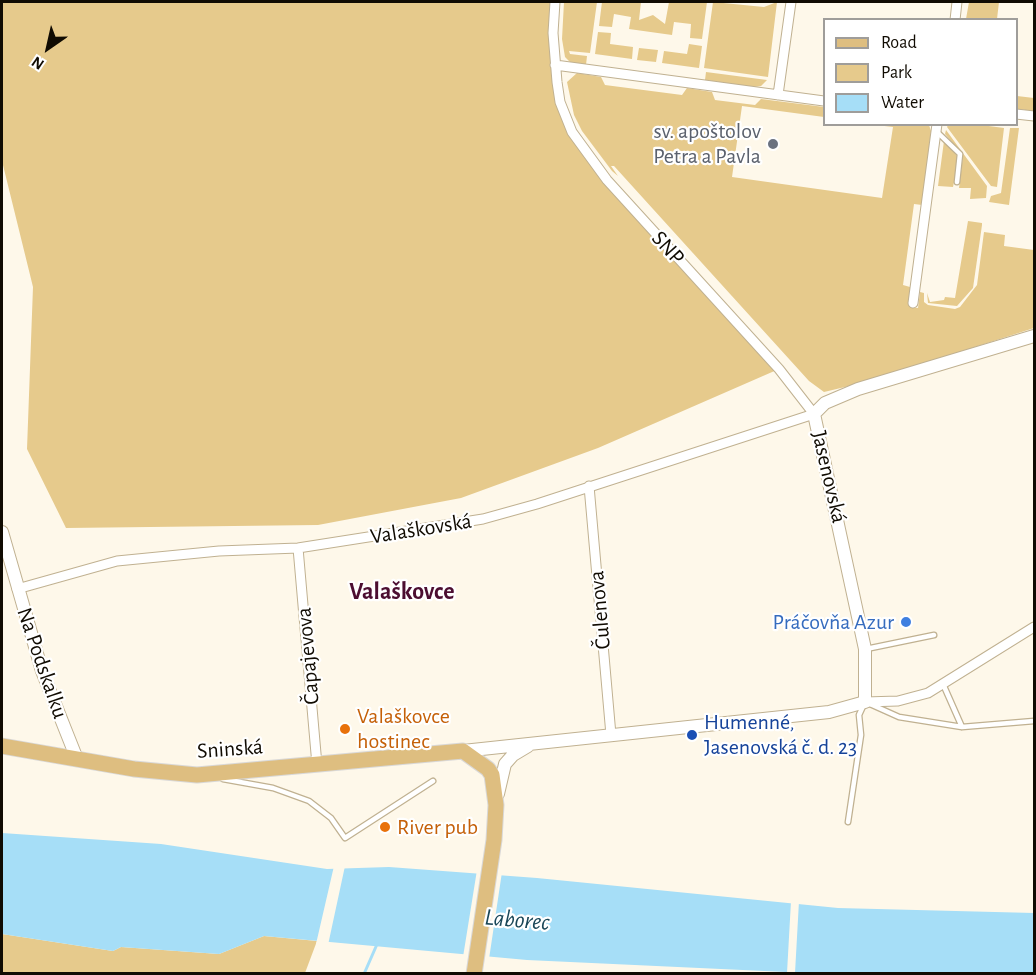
<!DOCTYPE html>
<meta charset="utf-8">
<style>
body{margin:0}
#map{position:relative;width:1036px;height:975px;overflow:hidden;background:#fef8ea;font-family:"Alegreya Sans",sans-serif}
canvas{display:block}
.frame{position:absolute;inset:0;border:3px solid #100b02;pointer-events:none}
.legend{position:absolute;left:823px;top:18px;width:195px;height:108px;box-sizing:border-box;background:#fff;border:2px solid #9f9d9a;margin:0;padding:8px 10px;list-style:none;font-size:18px;color:#100b02}
.legend li{display:flex;align-items:center;gap:12px;height:30px}
.legend b{width:30px;border:2px solid #9f9d9a}
.north{position:absolute;left:18px;top:18px;width:60px;height:60px;-webkit-text-stroke:4px #fff;paint-order:stroke;rotate:214deg;font-size:16px;font-weight:700;line-height:24px;text-align:center;color:#100b02}
.north::after{content:'';display:block;margin:auto;width:21px;height:27px;background:#100b02;clip-path:polygon(50% 0,100% 100%,50% 72%,0 100%)}
</style>
<div id="map">
<canvas width="1036" height="975"></canvas>
<div class="frame"></div>
<ul class="legend">
<li><b style="height:8px;background:#debe80"></b>Road</li>
<li><b style="height:16px;background:#e6ca8c"></b>Park</li>
<li><b style="height:16px;background:#a6def7"></b>Water</li>
</ul>
<div class="north">N</div>
</div>
<script>
const ctx = document.querySelector('canvas').getContext('2d');
ctx.lineJoin = 'round';
function fillPath(path, color) { ctx.fillStyle = color; ctx.fill(path, 'evenodd'); }
const shape = rows => new Path2D(rows.map(r => 'M' + r).join(''));
function trace(path, color, width, dash) { ctx.strokeStyle = color; ctx.lineWidth = width; ctx.lineCap = dash ? 'butt' : 'round'; ctx.setLineDash(dash || []); ctx.stroke(path); }
function drawText(font, color, halo, rows, align = 'center') {
  ctx.font = font + ' "Alegreya Sans",sans-serif'; ctx.lineWidth = 4.5; ctx.setLineDash([]); ctx.textBaseline = 'middle'; ctx.strokeStyle = halo; ctx.fillStyle = color; for (const [text, x, y, turn = 0] of rows) {
    ctx.save(); ctx.translate(x, y); ctx.rotate((+turn || 0) * Math.PI / 180); ctx.textAlign = isNaN(turn) ? turn : align; if (halo) ctx.strokeText(text, 0, 0); ctx.fillText(text, 0, 0); ctx.restore();
  }
}
fillPath(shape([
 [2,2,555,2,557,82,581,147,779,369,598,448,461,498,318,525,66,528,27,449,33,287,2,161],
 [564,2,597,2,590,53,569,51,570,54,587,56,586,65,570,62,565,57,562,39],
 [602,2,641,2,639,20,653,15,665,24,669,2,707,2,702,39,690,38,691,24,674,22,672,35,629,29,631,17,614,14,612,27,599,26],
 [713,2,764,7,777,2,768,77,704,68],
 [969,2,999,2,997,19,966,19],
 [598,32,611,33,610,44,633,47,632,59,595,54],
 [689,44,702,46,699,68,662,63,664,51,687,54],
 [639,48,658,50,656,62,637,60],
 [706,72,767,80,761,86,754,87,705,80],
 [577,73,601,77,605,85,682,95,687,88,712,92,715,100,755,105,761,99,824,107,824,117,742,106,732,177,882,198,893,127,876,125,929,125,931,131,922,205,914,204,903,285,910,287,910,307,918,308,920,292,924,293,924,302,928,305,955,309,960,307,977,285,984,232,1005,235,1004,246,1034,250,1034,328,866,382,824,392,809,381,614,166,611,166,618,176,612,171,582,131,574,115,567,82],
 [1017,96,1034,98,1034,111,1017,109],
 [981,125,1004,128,997,187,991,186,947,127,948,125],
 [1010,128,1019,128,1009,205,989,202,991,196,1001,193],
 [946,130,987,186,986,198,970,199,971,188,959,188,963,155,945,134],
 [944,141,959,158,953,187,938,186],
 [968,221,982,223,982,225,973,288,957,306,928,303,927,293,930,302,944,300,945,297,955,298],
 [2,934,113,951,121,947,219,954,264,936,317,941,305,973,2,974]
]), '#e6ca8c');
fillPath(shape([
 [2,833,161,844,327,869,389,867,537,878,838,908,1034,913,1034,973,807,973,527,960,264,936,219,954,121,947,113,951,2,934]
]), '#a6def7');
fillPath(shape([
 [334,866,345,866,328,945,316,944],
 [477,870,502,872,489,959,463,957],
 [791,901,799,901,795,973,787,973]
]), '#fef8ea');
trace(shape([
 [364,974,378,942]
]), '#a6def7', 3);
const service = shape([
 [936,131,960,154,957,182],
 [866,649,934,635],
 [943,684,962,727],
 [870,704,899,717,962,727,1034,721],
 [223,779,273,788,309,801,331,818,345,838,433,781],
 [848,822,861,735,859,715,864,704]
]);
const minor = shape([
 [955,20,957,2],
 [555,65,824,101],
 [778,95,791,2],
 [1016,114,1034,116],
 [913,303,937,124],
 [589,486,611,735],
 [298,548,317,765],
 [17,589,117,561,219,551,298,548,483,519,537,504,814,414,779,369,607,180,572,132,560,102,557,82,553,33,555,2],
 [865,702,898,701,928,693,1034,627]
]);
const tertiary = shape([
 [2,532,42,671,77,759],
 [463,751,829,712,865,702,865,649,814,414,825,403,858,389,1034,336],
 [498,794,505,764,513,755,528,746]
]);
const primary = shape([
 [2,746,134,769,197,775,463,751,488,769,492,775,496,805,494,840,474,974]
]);
trace(service, '#c0b191', 7);
trace(minor, '#c0b191', 11);
trace(tertiary, '#c0b191', 14);
trace(primary, '#d9d8d7', 17);
trace(service, '#fff', 4.5);
trace(minor, '#fff', 9);
trace(tertiary, '#fff', 12);
trace(primary, '#debe80', 15);
for (const [x, y, r, color] of [
 [773,144,6,"#6b7280"],
 [906,622,6,"#3f7fe0"],
 [345,729,6,"#e8710a"],
 [692,735,6,"#1a4fb4"],
 [385,827,6,"#e8710a"]
]) { const dot = new Path2D(); dot.arc(x, y, r, 0, 2 * Math.PI); ctx.fillStyle = color; ctx.fill(dot); trace(dot, '#fff', 2); }
drawText('22px', '#5b616d', '#fff', [
 ["sv. apoštolov",761,131],
 ["Petra a Pavla",761,156]
], 'right');
drawText('22px', '#100b02', '#fff', [
 ["SNP",668,248,48],
 ["Jasenovská",829,477,77],
 ["Valaškovská",421,529,-9],
 ["Čulenova",600,610,-95],
 ["Čapajevova",308,656,-95],
 ["Na Podskalku",42,663,71],
 ["Sninská",230,749,-4]
]);
drawText('22px', '#366cbe', '#fff', [
 ["Práčovňa Azur",894,622]
], 'right');
drawText('22px', '#c56008', '#fff', [
 ["Valaškovce",357,716],
 ["hostinec",357,741],
 ["River pub",397,827]
], 'left');
drawText('22px', '#164399', '#fff', [
 ["Humenné,",704,722],
 ["Jasenovská č. d. 23",704,747]
], 'left');
drawText('bold 24px', '#4c0e31', '#fff', [
 ["Valaškovce",402,592]
]);
drawText('italic 24px', '#1a4758', '#fff', [
 ["Laborec",517,920,5]
]);
</script>
